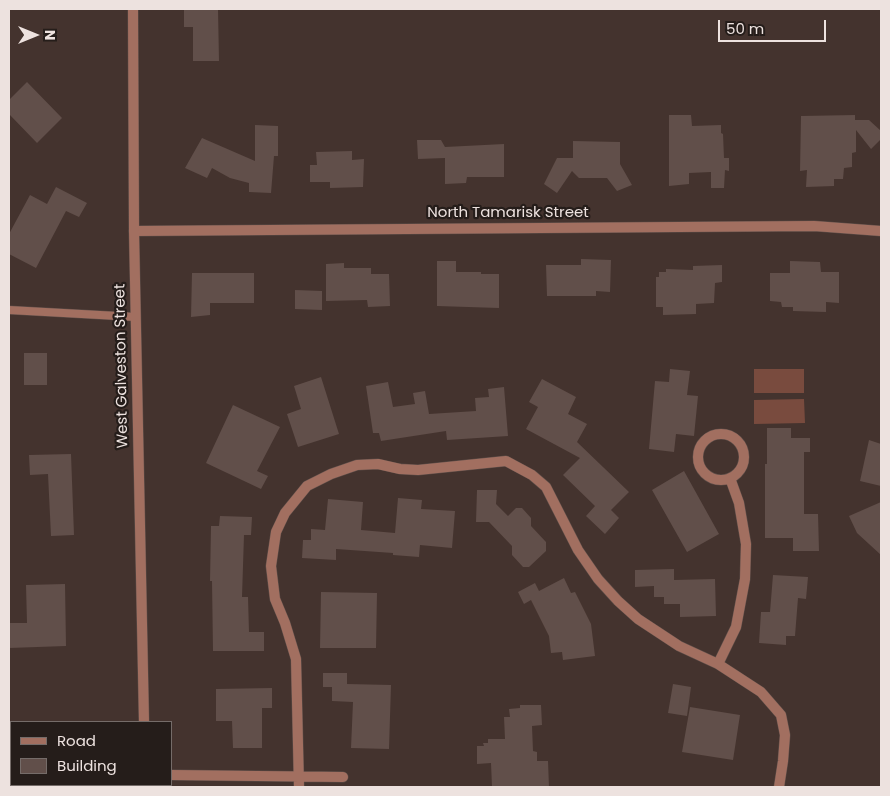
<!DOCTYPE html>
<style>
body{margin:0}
#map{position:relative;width:890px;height:796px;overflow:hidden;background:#44332e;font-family:Poppins,sans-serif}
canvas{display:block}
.frame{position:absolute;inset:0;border:10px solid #ede2df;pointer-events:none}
.legend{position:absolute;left:10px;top:721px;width:162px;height:65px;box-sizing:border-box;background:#251d1a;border:1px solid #756c69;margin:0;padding:6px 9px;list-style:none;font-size:15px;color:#ede2df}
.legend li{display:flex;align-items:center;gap:10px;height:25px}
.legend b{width:25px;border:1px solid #756c69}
.north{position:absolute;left:10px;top:10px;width:50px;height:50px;-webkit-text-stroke:4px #251d1a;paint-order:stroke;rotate:90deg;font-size:14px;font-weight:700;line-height:20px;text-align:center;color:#ede2df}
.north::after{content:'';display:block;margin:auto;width:18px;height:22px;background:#ede2df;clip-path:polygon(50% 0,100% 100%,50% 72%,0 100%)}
.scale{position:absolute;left:718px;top:20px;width:108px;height:22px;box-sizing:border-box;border:2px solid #ede2df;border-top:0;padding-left:6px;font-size:15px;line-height:18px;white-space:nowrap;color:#ede2df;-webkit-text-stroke:4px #251d1a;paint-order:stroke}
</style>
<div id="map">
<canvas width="890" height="796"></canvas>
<div class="frame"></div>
<ul class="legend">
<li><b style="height:6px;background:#a26f60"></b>Road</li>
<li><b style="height:14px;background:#614f4a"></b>Building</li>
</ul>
<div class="north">N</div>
<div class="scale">50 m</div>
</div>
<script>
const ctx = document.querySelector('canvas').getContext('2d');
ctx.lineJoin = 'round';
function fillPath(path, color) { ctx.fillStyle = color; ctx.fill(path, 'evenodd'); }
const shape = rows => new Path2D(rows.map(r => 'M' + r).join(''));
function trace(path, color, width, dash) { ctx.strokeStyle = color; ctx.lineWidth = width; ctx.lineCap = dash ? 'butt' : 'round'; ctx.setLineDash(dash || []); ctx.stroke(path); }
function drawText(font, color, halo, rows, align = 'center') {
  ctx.font = font + ' Poppins,sans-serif'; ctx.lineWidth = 4.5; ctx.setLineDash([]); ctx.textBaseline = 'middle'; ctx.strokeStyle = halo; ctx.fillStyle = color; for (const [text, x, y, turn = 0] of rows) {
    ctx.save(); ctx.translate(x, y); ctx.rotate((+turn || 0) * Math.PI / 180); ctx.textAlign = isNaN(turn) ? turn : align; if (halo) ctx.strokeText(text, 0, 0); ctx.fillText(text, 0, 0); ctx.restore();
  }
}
fillPath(shape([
 [754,369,804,369,804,393,754,393],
 [804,399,805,423,754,424,754,400]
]), '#794b3e');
fillPath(shape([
 [184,9,218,9,219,61,193,61,193,27,184,27],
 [27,82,62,118,37,143,9,114,9,100],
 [669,115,691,115,692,126,721,125,721,133,723,134,724,158,729,158,729,171,725,170,724,188,711,188,711,172,689,173,689,184,669,186],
 [855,115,855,120,869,120,881,131,881,139,871,149,856,130,856,152,852,153,852,167,844,168,843,179,834,179,834,186,806,187,807,170,800,171,801,116],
 [255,125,278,126,278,156,274,156,271,193,249,192,249,183,230,178,212,168,207,178,185,168,202,138,255,161],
 [417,140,441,140,445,147,504,144,504,177,467,177,466,183,445,184,445,158,418,159],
 [573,141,620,142,620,164,632,185,617,191,607,178,579,178,572,171,557,193,544,184,557,158,573,158],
 [352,151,352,160,364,159,363,187,330,188,330,182,310,182,310,165,317,165,316,152],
 [56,187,87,203,79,217,66,211,36,268,9,254,9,234,30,195,47,204],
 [581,259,611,260,610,292,596,291,596,296,547,296,546,265,581,265],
 [437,261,456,261,456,272,481,272,481,274,499,274,499,308,437,306],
 [790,261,820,262,821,272,839,272,839,303,826,302,826,312,793,311,793,307,782,307,781,302,770,301,770,273,790,273],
 [344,263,344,268,371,268,371,274,389,274,390,306,368,307,367,300,326,301,326,264],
 [722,265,722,282,715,283,714,303,696,304,696,314,663,315,663,307,656,307,656,277,659,277,659,272,666,272,666,269,693,270,693,266],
 [192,273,254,273,254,303,210,303,210,315,191,317],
 [295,290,322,291,322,310,295,309],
 [24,353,47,353,47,385,24,385],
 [670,369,690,371,687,395,698,396,694,436,676,434,674,452,649,449,655,381,669,382],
 [321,377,339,434,298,447,287,414,301,409,294,386],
 [542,379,576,397,568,414,587,424,577,442,629,492,611,510,619,518,605,534,586,516,595,506,563,475,580,458,526,429,538,407,529,402],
 [388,382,393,407,415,404,413,393,425,391,429,414,476,411,475,398,489,397,488,389,504,387,508,436,447,440,446,431,381,441,379,433,373,433,366,386],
 [233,405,280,427,257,471,268,476,261,489,206,463],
 [767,428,791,428,791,438,810,438,810,452,804,452,804,514,818,514,819,551,793,551,793,538,765,538,765,464,767,464],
 [869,440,881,444,881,486,860,481],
 [71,454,74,535,51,536,48,474,30,475,29,455],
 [684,471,719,534,687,552,652,490],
 [477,490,497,490,496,504,508,516,516,508,522,508,531,518,531,526,546,542,546,551,529,567,523,567,512,555,512,546,489,522,476,522],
 [398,498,422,500,421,509,455,511,452,548,420,545,419,557,393,555,393,553,336,549,336,560,302,558,303,540,311,540,311,529,325,530,328,499,363,502,361,530,395,533],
 [881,502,881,555,857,533,849,516],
 [220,516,252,517,251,535,244,535,242,597,248,597,249,632,264,632,264,651,213,651,212,581,210,581,211,526,219,526],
 [674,569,674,580,715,579,716,616,680,617,680,604,664,604,664,597,654,597,654,586,635,587,635,570],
 [773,575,808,577,806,599,798,598,795,636,786,636,786,645,759,643,761,612,770,612],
 [564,578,571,593,575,592,591,624,595,656,563,660,562,652,551,653,549,636,531,600,524,604,518,592,535,583,539,591],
 [65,584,66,646,9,648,9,623,27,623,26,585],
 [321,592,377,593,376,648,320,648],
 [323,673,347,673,347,684,391,685,389,749,351,748,353,702,332,701,332,687,323,687],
 [673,684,691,687,687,716,668,713],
 [272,688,272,708,262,708,262,748,233,748,232,721,216,721,216,689],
 [520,705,541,705,542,725,532,726,533,751,537,752,537,761,548,761,549,787,492,787,491,763,477,764,477,746,484,746,483,743,488,743,488,739,505,739,504,717,510,717,509,709,520,708],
 [690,707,740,715,733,760,682,752]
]), '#614f4a');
const service = shape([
 [9,310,136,317]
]);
const minor = shape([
 [134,231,814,226,881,231],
 '698 457a23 23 0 1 1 46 0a23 23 0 1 1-46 0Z',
 [718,664,736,627,745,579,746,544,739,503,730,478],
 [171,775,343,777],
 [299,787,296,659,285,623,275,599,271,566,276,532,285,513,307,486,331,474,357,465,378,464,400,469,418,470,506,461,532,475,546,487,578,550,598,579,618,601,638,619,679,646,718,664,761,692,781,715,785,735,783,761,779,787]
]);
const tertiary = shape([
 [133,9,134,231,144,722],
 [145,785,145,787]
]);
trace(service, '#5f4f4a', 9);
trace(minor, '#5f4f4a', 11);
trace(tertiary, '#5f4f4a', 11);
trace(service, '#a26f60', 8);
trace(minor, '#a26f60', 10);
trace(tertiary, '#a26f60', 10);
drawText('15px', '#ede2df', '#251d1a', [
 ["North Tamarisk Street",508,213],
 ["West Galveston Street",122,366,-91]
]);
</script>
